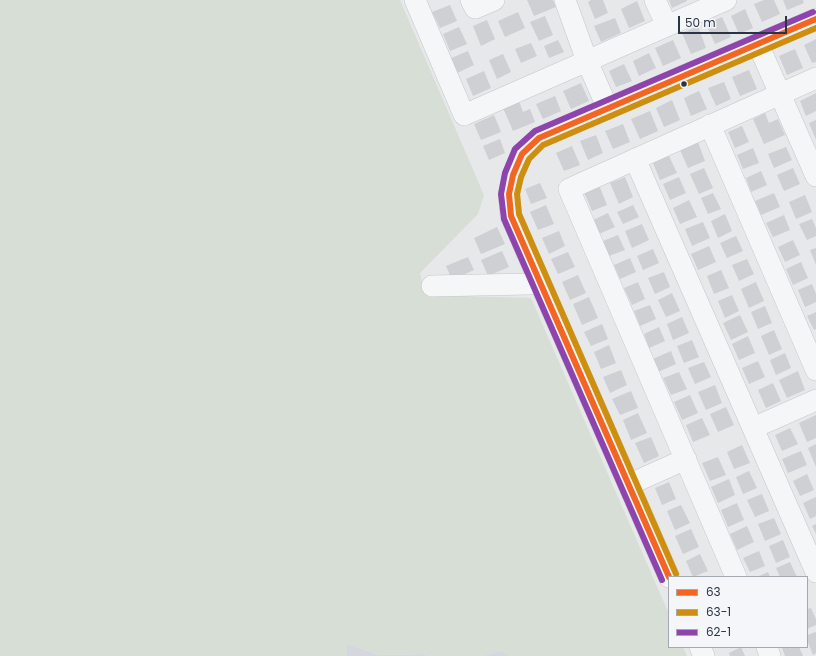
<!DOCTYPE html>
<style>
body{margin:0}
#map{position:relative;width:816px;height:656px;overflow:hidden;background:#e6e8ea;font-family:Poppins,sans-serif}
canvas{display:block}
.legend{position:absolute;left:668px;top:576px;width:140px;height:72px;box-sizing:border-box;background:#f4f6f9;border:1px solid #a4a8b1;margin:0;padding:5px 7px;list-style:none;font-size:12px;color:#2b3445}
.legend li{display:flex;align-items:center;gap:8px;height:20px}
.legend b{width:20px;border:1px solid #a4a8b1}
.scale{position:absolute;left:678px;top:16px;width:109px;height:18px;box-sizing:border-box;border:2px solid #2b3445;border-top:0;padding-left:5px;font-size:12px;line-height:14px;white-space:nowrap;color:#2b3445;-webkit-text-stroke:3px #f4f6f9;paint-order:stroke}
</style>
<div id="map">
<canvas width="816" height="656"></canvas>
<ul class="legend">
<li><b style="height:5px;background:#f26522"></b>63</li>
<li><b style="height:5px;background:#ce8f0e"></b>63-1</li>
<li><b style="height:5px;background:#8e44ad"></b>62-1</li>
</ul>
<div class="scale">50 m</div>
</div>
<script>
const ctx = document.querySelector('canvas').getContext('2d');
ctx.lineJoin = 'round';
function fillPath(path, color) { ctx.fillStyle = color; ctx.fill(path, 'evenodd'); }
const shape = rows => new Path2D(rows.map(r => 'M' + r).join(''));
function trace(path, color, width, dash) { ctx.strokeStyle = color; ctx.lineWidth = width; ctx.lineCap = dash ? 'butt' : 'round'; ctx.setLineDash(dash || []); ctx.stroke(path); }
fillPath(shape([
 [347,644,380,655,422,654,429,656,347,656],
 [501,651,511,656,482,656]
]), '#d4d7dd');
fillPath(shape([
 [0,0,400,0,484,195,478,214,420,273,425,295,531,298,669,614,669,647,683,647,687,656,511,656,501,651,482,656,429,656,422,654,380,655,347,644,347,656,0,656]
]), '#d6ded6');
fillPath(shape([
 [527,0,553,0,556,7,534,16],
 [591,0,603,0,608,13,595,19,588,2],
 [669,0,687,0,687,1,672,8],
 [764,0,774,0,780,14,762,22,754,4],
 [783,0,803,0,804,3,787,10],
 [637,1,645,21,629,28,621,9],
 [450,5,457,21,440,28,432,12],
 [745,9,753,28,739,34,731,16],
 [518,12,525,28,505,37,498,21],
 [545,16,553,35,539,41,530,22],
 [722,17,731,37,715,44,706,24],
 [615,18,621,33,601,42,594,26],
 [487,20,495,39,481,46,473,26],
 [698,26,706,48,691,54,682,33],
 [459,27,467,44,450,51,443,34],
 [816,39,816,62,812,63,804,45],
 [558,40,564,52,549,58,544,46],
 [673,40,681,58,663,66,655,48],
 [531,43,537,56,521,63,515,49],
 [795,49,803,68,787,75,779,56],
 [468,51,474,65,455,74,449,59],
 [649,53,656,68,639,76,633,61],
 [503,54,511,72,497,79,489,60],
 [624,64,632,81,616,87,609,71],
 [749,70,757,89,740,96,732,77],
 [484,71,491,88,473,96,466,79],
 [724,82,731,99,716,106,708,88],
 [581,83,589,101,571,109,563,91],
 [699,91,707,109,691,116,684,98],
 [816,93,816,111,806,116,800,101],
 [555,96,561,111,543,119,536,104],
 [672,100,680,120,664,127,656,108],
 [519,101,523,112,530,109,535,122,513,131,503,108],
 [650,111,658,131,640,139,631,119],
 [765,113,769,123,778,119,785,135,764,144,753,119],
 [494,115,501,132,481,140,474,124],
 [816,120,816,140,809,123],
 [623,124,630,142,613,149,605,131],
 [742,126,749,142,735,148,728,132],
 [596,135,603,153,588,160,580,141],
 [500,139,505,153,489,160,483,146],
 [698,142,705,161,688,168,680,150],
 [572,146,580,165,564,171,556,153],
 [786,147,792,160,774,168,768,154],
 [753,148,759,163,743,169,737,155],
 [669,156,677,173,660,180,653,163],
 [704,168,713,188,699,194,690,174],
 [793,168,800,184,784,191,777,175],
 [761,171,767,185,751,192,746,178],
 [625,177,633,197,619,204,610,183],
 [679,177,686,193,670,200,663,184],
 [540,183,547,198,531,204,525,189],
 [599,185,607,205,592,211,584,192],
 [713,193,721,209,708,214,701,198],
 [774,193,780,207,761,215,755,201],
 [805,195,812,212,796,219,789,202],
 [689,200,697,217,680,224,673,208],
 [546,205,554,224,538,230,530,212],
 [633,205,639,217,623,224,617,212],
 [608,213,615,227,599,234,593,220],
 [725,214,732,231,718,238,711,221],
 [784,215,790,230,773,237,766,223],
 [812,219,816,228,816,236,807,240,799,224],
 [703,222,710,238,692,246,685,229],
 [642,224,649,240,632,248,625,231],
 [497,227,505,244,481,254,474,238],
 [559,231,565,246,549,254,542,238],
 [618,235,625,250,609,256,603,241],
 [736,236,743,251,727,258,720,243],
 [793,240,800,255,785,262,778,247],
 [709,246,716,262,698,270,691,254],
 [816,248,816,265,810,250],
 [653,249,659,263,643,270,637,256],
 [502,251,509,267,488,276,481,260],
 [568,252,575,267,558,274,551,259],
 [468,257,474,270,452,280,446,266],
 [630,258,636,272,620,279,614,265],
 [747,259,754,274,739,281,732,265],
 [801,262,808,278,793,285,786,269],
 [721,270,729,288,714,294,707,276],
 [664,272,670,287,655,294,648,278],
 [578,275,586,293,570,300,562,282],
 [638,282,645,299,632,305,624,288],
 [756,282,764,301,749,308,741,289],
 [812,284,816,294,816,302,805,307,798,290],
 [672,293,680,311,666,317,658,300],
 [732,295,739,311,725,318,718,301],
 [589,297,598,318,582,325,573,304],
 [650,305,656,319,640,326,634,311],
 [765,306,772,323,758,329,751,312],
 [816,312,816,329,814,330,807,316],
 [740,315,748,332,731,340,723,323],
 [682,317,689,333,673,340,667,324],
 [602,324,608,339,591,346,584,332],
 [659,327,665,341,649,348,644,334],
 [774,330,782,349,769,355,761,336],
 [748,336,755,353,739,360,732,344],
 [692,340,699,357,684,363,677,346],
 [609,345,616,363,601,369,594,352],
 [671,351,676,364,658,372,653,359],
 [785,353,791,368,776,375,770,360],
 [758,361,765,377,749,384,742,368],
 [704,362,711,377,695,384,688,368],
 [621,370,627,385,610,393,603,377],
 [798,371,805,390,787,398,779,380],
 [679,372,687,389,671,395,663,378],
 [773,383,781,401,766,408,758,390],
 [715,385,722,403,706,410,698,392],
 [631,391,638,408,620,415,612,399],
 [690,395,698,413,682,420,674,402],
 [726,407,734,425,718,432,710,414],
 [638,413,647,433,631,440,623,420],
 [816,415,816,438,807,442,799,423],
 [702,418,710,435,693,442,686,425],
 [790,428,798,444,782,451,775,435],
 [651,437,659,456,644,463,635,443],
 [816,444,816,467,808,448],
 [742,445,750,463,734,469,727,452],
 [801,451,807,465,788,473,782,459],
 [718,457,726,475,710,481,702,463],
 [749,471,757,488,743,494,736,477],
 [807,474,814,490,800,496,793,481],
 [729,479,735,495,718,503,711,487],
 [669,482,676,499,662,505,655,488],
 [762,494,769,511,755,517,747,500],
 [816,497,816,516,810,519,803,503],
 [737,503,744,520,728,527,721,510],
 [681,505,690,523,675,530,667,511],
 [774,518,781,534,765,541,758,524],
 [816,524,816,534,812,526],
 [747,526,754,542,737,550,730,534],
 [691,529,699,547,683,554,675,536],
 [783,540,790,557,776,563,769,546],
 [759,551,765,566,750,572,743,558],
 [700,554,708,571,693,577,686,561],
 [790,562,797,577,780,577,776,568],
 [768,572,770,577,757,577],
 [811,608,816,619,816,625,807,629,807,609],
 [816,632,816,653,813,655,807,640,807,635],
 [741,647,745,656,730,656,729,653],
 [783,647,799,647,803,656,785,656,782,648]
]), '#ced0d3');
const minor = shape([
 [415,0,464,115,726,0],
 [471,0,475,8,494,0],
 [565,0,587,61,608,109],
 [655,0,667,26],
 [758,44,816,176],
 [710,125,816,370],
 [635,159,816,572],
 [432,286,529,284,539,280],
 [753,428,816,400],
 [630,484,686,459],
 [669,577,511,216,509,194,513,175,522,154,539,138,816,19],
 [736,577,569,189,816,78],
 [700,647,704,656],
 [767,647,770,656]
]);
trace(minor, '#c4c6c8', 22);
trace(minor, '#f5f6f7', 21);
trace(shape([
 [669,577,511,216,509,194,513,175,522,154,539,138,816,19]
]), '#f26522', 6);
trace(shape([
 [676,574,519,214,517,194,521,177,529,159,543,145,816,28]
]), '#ce8f0e', 6);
trace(shape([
 [662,580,504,219,501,194,505,173,515,149,535,131,813,12]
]), '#8e44ad', 6);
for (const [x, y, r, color] of [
 [684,84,3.5,"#2b3445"]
]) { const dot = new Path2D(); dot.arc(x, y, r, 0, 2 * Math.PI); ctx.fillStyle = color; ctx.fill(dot); trace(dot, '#f4f6f9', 1.5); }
</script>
